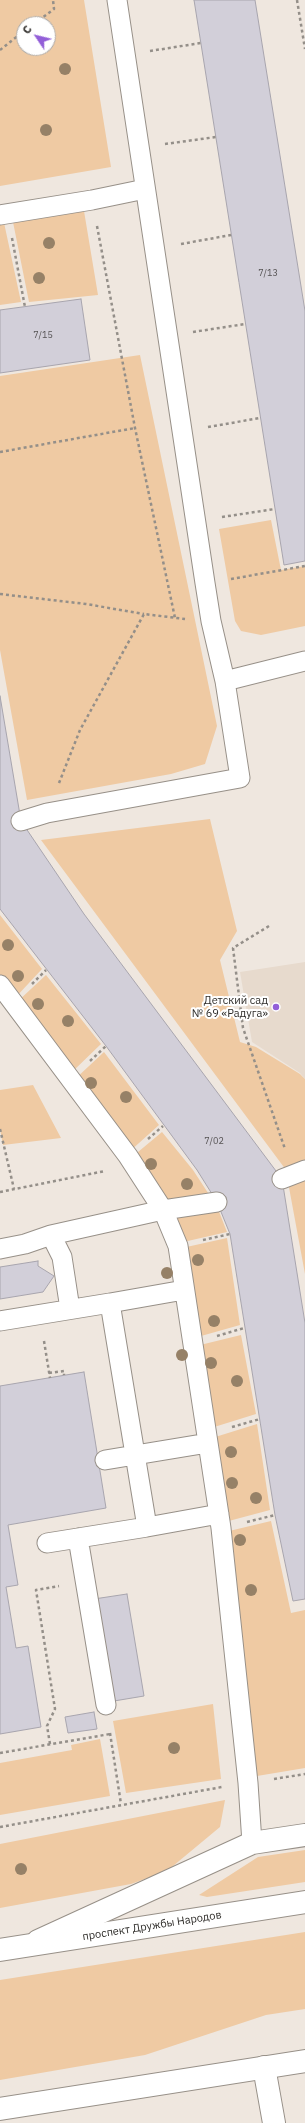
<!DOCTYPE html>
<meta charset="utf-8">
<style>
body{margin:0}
#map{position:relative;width:305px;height:2123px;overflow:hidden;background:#efe7df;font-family:"IBM Plex Sans",sans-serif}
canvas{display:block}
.north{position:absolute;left:16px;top:16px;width:40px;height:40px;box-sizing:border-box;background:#fff;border:1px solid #abaaa9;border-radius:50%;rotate:305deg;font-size:11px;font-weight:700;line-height:16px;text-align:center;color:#2c2a27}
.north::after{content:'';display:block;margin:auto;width:14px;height:18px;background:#935fd8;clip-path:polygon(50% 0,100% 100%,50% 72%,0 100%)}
</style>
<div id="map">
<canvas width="305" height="2123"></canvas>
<div class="north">С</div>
</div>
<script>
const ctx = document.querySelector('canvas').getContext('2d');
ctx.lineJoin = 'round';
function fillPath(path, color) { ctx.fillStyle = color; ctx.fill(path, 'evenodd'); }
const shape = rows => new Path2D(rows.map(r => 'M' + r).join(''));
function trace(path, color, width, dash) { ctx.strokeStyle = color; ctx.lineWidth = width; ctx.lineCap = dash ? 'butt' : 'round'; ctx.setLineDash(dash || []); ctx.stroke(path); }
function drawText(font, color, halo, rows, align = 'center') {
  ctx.font = font + ' "IBM Plex Sans",sans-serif'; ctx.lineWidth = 4; ctx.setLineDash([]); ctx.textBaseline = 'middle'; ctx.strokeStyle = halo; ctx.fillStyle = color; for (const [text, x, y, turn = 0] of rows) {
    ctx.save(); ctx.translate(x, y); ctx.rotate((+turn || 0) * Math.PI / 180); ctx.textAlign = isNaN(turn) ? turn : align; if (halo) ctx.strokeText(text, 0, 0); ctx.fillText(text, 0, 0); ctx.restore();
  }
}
fillPath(shape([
 [305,962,305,1079,300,1073,252,1042,240,972]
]), '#e7dacd');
fillPath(shape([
 [0,0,84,0,111,167,0,186],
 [24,24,48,24,48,48,24,48],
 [83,205,98,295,29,302,12,217],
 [3,218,21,302,0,305,0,219],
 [140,355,217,726,205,764,171,774,27,800,0,650,0,376],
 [271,520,281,570,305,566,305,626,261,635,241,631,235,621,219,529],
 [210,819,237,931,220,960,240,1042,256,1047,300,1074,305,1079,305,1164,286,1170,41,840],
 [0,915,42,969,15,998,0,980],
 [46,975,101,1044,70,1074,17,1002],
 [104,1052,159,1125,129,1152,74,1080],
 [33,1085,61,1138,3,1145,0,1129,0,1090],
 [162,1132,193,1170,212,1199,163,1208,132,1157],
 [305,1178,305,1274,288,1182],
 [216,1204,227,1232,179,1243,166,1212],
 [227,1238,240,1325,194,1338,182,1248],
 [241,1335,256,1414,211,1428,196,1346],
 [257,1424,270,1510,225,1522,212,1438],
 [271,1521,291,1613,305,1610,305,1768,257,1776,225,1532],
 [213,1704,221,1779,126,1793,113,1721],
 [100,1739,110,1796,0,1815,0,1763,72,1750,71,1745],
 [225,1800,220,1827,167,1871,131,1884,0,1908,0,1844],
 [305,1850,305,1882,207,1897,199,1895,258,1857],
 [305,1932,305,2009,266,2015,145,2055,0,2080,0,1980]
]), '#efcaa3');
const building = shape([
 [194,0,255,0,305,311,305,561,284,565,194,0],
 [81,299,90,360,0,373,0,310,81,299],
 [0,696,21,821,84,914,282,1179,305,1323,305,1599,293,1601,275,1515,230,1234,217,1202,197,1170,106,1046,0,909,0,696],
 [38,1261,38,1266,54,1276,43,1292,0,1299,0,1267,38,1261],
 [84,1372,106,1508,8,1525,18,1585,6,1587,16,1648,28,1646,41,1727,0,1734,0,1386,84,1372],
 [127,1594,144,1696,114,1701,94,1599,127,1594],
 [94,1712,97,1729,68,1733,65,1717,94,1712]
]);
fillPath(building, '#d2cfd9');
trace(building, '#a8a5ae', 1);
const service = shape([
 [0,215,92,200,145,189],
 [225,681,305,661],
 [21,821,47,813,240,778,225,681,211,621,205,583,117,0],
 [0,985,128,1156,163,1210,178,1246,221,1528,248,1783,252,1843],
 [282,1179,305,1170],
 [51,1235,62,1257,70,1309],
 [0,1249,25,1244,51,1235,163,1210,217,1202],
 [110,1303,184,1290],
 [0,1321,110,1303,147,1527,47,1543],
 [105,1460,208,1443],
 [147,1527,219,1514],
 [78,1538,106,1705]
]);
const minor = shape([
 [38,1941,252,1843,305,1835],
 [264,2067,274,2123]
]);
const secondary = shape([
 [0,1950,305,1902],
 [0,2109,305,2061]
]);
trace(service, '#979088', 21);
trace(minor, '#979088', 24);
trace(secondary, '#979088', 24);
trace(shape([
 [297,0,305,49],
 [34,24,54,9,53,0],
 [0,50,24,31],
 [150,51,201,43],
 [165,144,216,137],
 [97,226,135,428,175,618],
 [12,238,25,307],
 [181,244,231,235],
 [193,332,245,324],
 [208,427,260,418],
 [0,452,135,428],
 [222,517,275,509],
 [231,579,305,566],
 [0,594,86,604,144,614],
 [59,783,80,730,144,614,185,619],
 [269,926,233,948,243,1028,285,1149],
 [32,984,46,970],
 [90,1061,106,1046],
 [0,1129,14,1189],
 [148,1139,163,1126],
 [0,1192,105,1171],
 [203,1240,230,1234],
 [217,1336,244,1328],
 [44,1341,50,1378],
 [49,1373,64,1371,64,1375],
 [232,1427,260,1419],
 [247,1522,275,1515],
 [110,1733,121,1804],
 [50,1744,47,1726,55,1709,36,1590,59,1586],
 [0,1753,110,1734],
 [274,1779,305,1774],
 [0,1827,222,1787]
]), '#948f89', 2.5, [3, 3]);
trace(service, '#fff', 19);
trace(minor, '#fff', 22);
trace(secondary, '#fff', 22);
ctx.fillStyle = '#968167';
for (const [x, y] of [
 [65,69],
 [46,130],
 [49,243],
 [39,278],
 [8,945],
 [18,976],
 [38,1004],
 [68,1021],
 [91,1083],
 [126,1097],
 [151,1164],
 [187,1184],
 [198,1260],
 [167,1273],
 [214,1321],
 [182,1355],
 [211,1363],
 [237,1381],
 [231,1452],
 [232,1483],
 [256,1498],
 [240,1540],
 [251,1590],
 [174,1748],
 [21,1869]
]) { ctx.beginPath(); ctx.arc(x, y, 6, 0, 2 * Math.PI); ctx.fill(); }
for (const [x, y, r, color] of [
 [276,1007,4,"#935fd8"]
]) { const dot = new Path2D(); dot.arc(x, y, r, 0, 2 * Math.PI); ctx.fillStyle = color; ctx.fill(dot); trace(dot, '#fff', 1.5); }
drawText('9px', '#565354', null, [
 ["7/13",268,273],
 ["7/15",43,335],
 ["7/02",214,1141]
]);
drawText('11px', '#2c2a27', '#fff', [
 ["Детский сад",268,1001],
 ["№ 69 «Радуга»",268,1014]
], 'right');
drawText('11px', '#2c2a27', '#fff', [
 ["проспект Дружбы Народов",152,1926,-9]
]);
</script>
